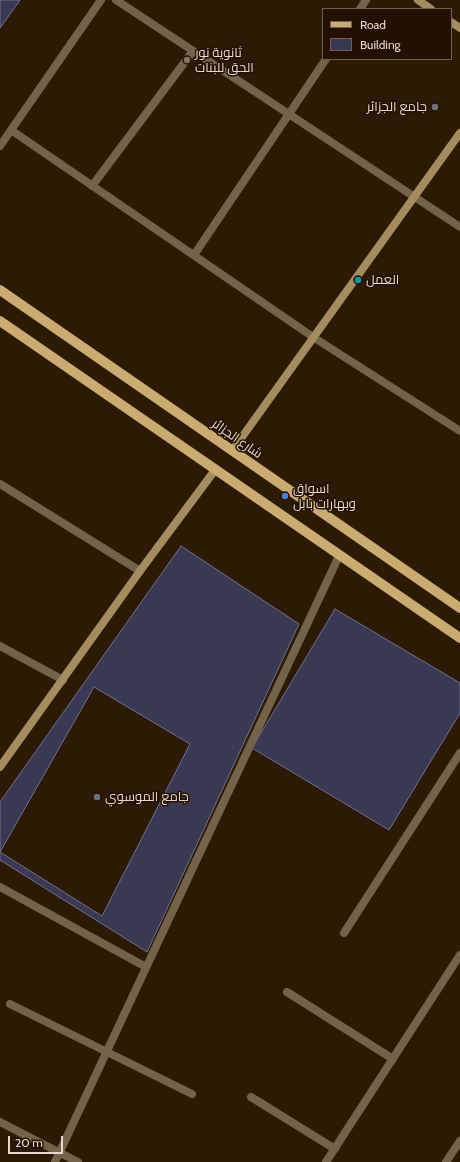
<!DOCTYPE html>
<meta charset="utf-8">
<style>
body{margin:0}
#map{position:relative;width:460px;height:1162px;overflow:hidden;background:#2d1a04;font-family:Cabin,sans-serif}
canvas{display:block}
.legend{position:absolute;left:322px;top:8px;width:130px;height:52px;box-sizing:border-box;background:#231000;border:1px solid #716051;margin:0;padding:5px 7px;list-style:none;font-size:12px;color:#e6d8cb}
.legend li{display:flex;align-items:center;gap:8px;height:20px}
.legend b{width:20px;border:1px solid #716051}
.scale{position:absolute;left:8px;top:1136px;width:55px;height:18px;box-sizing:border-box;border:2px solid #e6d8cb;border-top:0;padding-left:5px;font-size:12px;line-height:14px;white-space:nowrap;color:#e6d8cb;-webkit-text-stroke:3px #231000;paint-order:stroke}
</style>
<div id="map">
<canvas width="460" height="1162"></canvas>
<ul class="legend">
<li><b style="height:5px;background:#caab70"></b>Road</li>
<li><b style="height:11px;background:#393954"></b>Building</li>
</ul>
<div class="scale">20 m</div>
</div>
<script>
const ctx = document.querySelector('canvas').getContext('2d');
ctx.lineJoin = 'round';
function fillPath(path, color) { ctx.fillStyle = color; ctx.fill(path, 'evenodd'); }
const shape = rows => new Path2D(rows.map(r => 'M' + r).join(''));
function trace(path, color, width, dash) { ctx.strokeStyle = color; ctx.lineWidth = width; ctx.lineCap = dash ? 'butt' : 'round'; ctx.setLineDash(dash || []); ctx.stroke(path); }
function drawText(font, color, halo, rows, align = 'center') {
  ctx.font = font + ' Cabin,Cairo,sans-serif'; ctx.lineWidth = 3; ctx.setLineDash([]); ctx.textBaseline = 'middle'; ctx.strokeStyle = halo; ctx.fillStyle = color; for (const [text, x, y, turn = 0] of rows) {
    ctx.save(); ctx.translate(x, y); ctx.rotate((+turn || 0) * Math.PI / 180); ctx.textAlign = isNaN(turn) ? turn : align; if (halo) ctx.strokeText(text, 0, 0); ctx.fillText(text, 0, 0); ctx.restore();
  }
}
const building = shape([
 [0,0,20,0,0,28,0,0],
 [181,546,299,624,147,952,0,860,0,802,181,546],
 [335,609,460,683,460,713,389,830,252,748,335,609],
 [94,687,190,744,102,916,0,852,94,687]
]);
fillPath(building, '#393954');
trace(building, '#70718e', 1);
trace(shape([
 [116,0,460,227],
 [360,9,366,0],
 [11,130,313,337,460,431],
 [0,146,101,0],
 [92,186,193,51],
 [194,255,326,59],
 [0,484,140,571],
 [0,646,63,680],
 [0,887,146,967],
 [344,933,460,753],
 [287,992,393,1059],
 [10,1004,192,1094],
 [251,1097,335,1149],
 [0,1122,78,1162],
 [55,1162,339,556],
 [326,1162,460,955],
 [446,1162,460,1141]
]), '#736449', 8);
trace(shape([
 [418,0,431,9],
 [451,22,460,28],
 [232,451,460,133],
 [0,767,140,571,215,470]
]), '#a48c5f', 8);
trace(shape([
 [0,290,460,608],
 [0,321,460,638]
]), '#caab70', 10);
for (const [x, y, r, color] of [
 [187,60,4,"#8d6e63"],
 [435,107,4,"#6b7280"],
 [358,280,4,"#0f9aa8"],
 [285,496,4,"#3f7fe0"],
 [97,797,4,"#6b7280"]
]) { const dot = new Path2D(); dot.arc(x, y, r, 0, 2 * Math.PI); ctx.fillStyle = color; ctx.fill(dot); trace(dot, '#231000', 1.5); }
drawText('13px', '#e6d8cb', '#231000', [
 ["ثانوية نور",195,53],
 ["الحق للبنات",195,68],
 ["جامع الجزائر",427,107,"right"],
 ["العمل",366,280],
 ["اسواق",293,489],
 ["وبهارات بابل",293,504],
 ["جامع الموسوي",105,797]
], 'left');
drawText('13px', '#e6d8cb', '#231000', [
 ["شارع الجزائر",237,439,35]
]);
</script>
